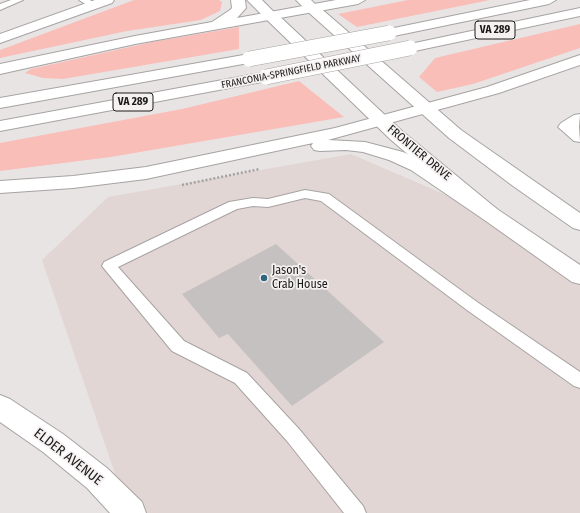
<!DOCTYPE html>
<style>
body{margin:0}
canvas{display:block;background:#e8e4e4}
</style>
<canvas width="580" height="513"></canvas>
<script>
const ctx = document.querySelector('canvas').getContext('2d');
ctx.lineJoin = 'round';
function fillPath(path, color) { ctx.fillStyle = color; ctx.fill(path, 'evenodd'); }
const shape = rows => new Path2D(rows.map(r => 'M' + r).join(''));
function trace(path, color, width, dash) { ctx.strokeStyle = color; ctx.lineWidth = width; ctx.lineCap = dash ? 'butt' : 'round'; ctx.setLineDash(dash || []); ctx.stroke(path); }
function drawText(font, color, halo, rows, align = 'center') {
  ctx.font = font + ' "Fira Sans Condensed",sans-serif'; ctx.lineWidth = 3.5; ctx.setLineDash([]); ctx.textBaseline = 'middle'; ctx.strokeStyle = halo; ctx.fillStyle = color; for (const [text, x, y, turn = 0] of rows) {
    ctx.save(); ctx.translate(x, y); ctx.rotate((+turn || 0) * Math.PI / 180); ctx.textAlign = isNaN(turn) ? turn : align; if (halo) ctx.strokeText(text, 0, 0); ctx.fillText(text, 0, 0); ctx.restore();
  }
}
fillPath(shape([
 [351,154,490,214,580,263,580,513,130,513,126,506,42,260,108,197]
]), '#e2d6d4');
fillPath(shape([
 [134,0,219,0,222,2,220,11,201,20,127,31,0,58,0,50],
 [408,0,490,0,357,27,338,14],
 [580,24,580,48,473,84,437,92,419,77,435,58],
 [239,27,239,49,63,79,43,78,25,73,31,69,152,42],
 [299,81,344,117,111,157,0,171,0,143,182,109]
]), '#fabeb9');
fillPath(shape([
 [276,244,384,342,292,406,228,334,219,338,182,294]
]), '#c5c1c1');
const service = shape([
 [11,0,23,0,0,10,0,4,11,0],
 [79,0,90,0,97,5,93,8,90,7,79,0],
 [305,190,329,194,477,302,580,372,580,388,574,386,467,310,321,201,305,198,268,207,253,206,237,209,118,267,184,341,247,373,299,429,363,506,366,513,344,513,287,441,235,383,172,351,102,266,104,262,229,202,253,198,268,199,305,190]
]);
const minor = shape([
 [95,0,114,0,112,3,0,43,0,34,95,0],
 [247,0,262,0,277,15,275,18,270,19,265,18,247,0],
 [296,0,311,0,319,8,317,11,307,11,296,0],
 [580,114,579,127,580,142,574,141,558,127,561,123,574,115,580,114],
 [0,395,10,399,63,434,107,468,142,502,146,513,110,513,87,488,43,452,0,422,0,395]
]);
const secondary = shape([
 [312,4,317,5,461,130,580,213,580,230,573,228,513,186,449,138,307,11,305,8,307,5,312,4],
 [270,11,275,12,402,131,497,209,580,265,580,284,572,282,483,219,390,139,265,18,263,15,265,12,270,11]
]);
const primary = shape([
 [231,0,245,0,246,8,237,18,336,0,365,0,358,4,135,44,0,74,0,64,135,36,212,22,230,10,232,8,231,0],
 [530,0,556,0,549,4,389,37,384,36,382,33,384,30,389,29,530,0],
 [580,8,580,16,410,52,405,51,403,48,405,45,410,44,580,8],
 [249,54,254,56,257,59,254,62,0,108,0,98,249,54],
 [580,55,580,65,499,93,328,140,365,142,403,152,425,162,497,209,500,214,497,219,490,221,483,219,411,170,389,160,363,152,346,150,320,151,314,150,311,146,313,143,146,179,73,188,0,193,0,181,73,176,146,167,335,128,487,87,580,55],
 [266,72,272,74,274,77,272,80,0,131,0,121,266,72]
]);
trace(service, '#a7a3a3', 2);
trace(minor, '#a7a3a3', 2);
trace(secondary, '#a7a3a3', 2);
trace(primary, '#a7a3a3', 2);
trace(shape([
 [182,185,260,169]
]), '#a4a1a1', 2.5, [2, 2]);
fillPath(service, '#fff');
fillPath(minor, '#fff');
fillPath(secondary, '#fff');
fillPath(primary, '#fff');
const primaryBridge = shape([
 [249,59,389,33],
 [266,77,410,48]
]);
trace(primaryBridge, '#a7a3a3', 16, []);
trace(primaryBridge, '#fff', 15);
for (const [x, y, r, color] of [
 [264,278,4,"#306581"]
]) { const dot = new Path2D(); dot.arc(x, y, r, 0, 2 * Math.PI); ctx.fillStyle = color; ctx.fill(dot); trace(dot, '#f5f1f1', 1.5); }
drawText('10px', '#1b1a1a', '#f5f1f1', [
 ["FRANCONIA-SPRINGFIELD PARKWAY",291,72,-11]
]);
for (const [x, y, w] of [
 [495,30,40],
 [133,102,40]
]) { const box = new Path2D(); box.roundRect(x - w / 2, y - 9, w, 18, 3); ctx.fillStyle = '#f5f1f1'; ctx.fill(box); trace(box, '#1b1a1a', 1); }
drawText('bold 11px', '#1b1a1a', null, [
 ["VA 289",495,30],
 ["VA 289",133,102]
]);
drawText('12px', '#1b1a1a', '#f5f1f1', [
 ["FRONTIER DRIVE",419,153,40]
]);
drawText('12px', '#1b1a1a', '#f5f1f1', [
 ["Jason's",272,271],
 ["Crab House",272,285]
], 'left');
drawText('14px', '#1b1a1a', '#f5f1f1', [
 ["ELDER AVENUE",68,457,38]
]);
</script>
